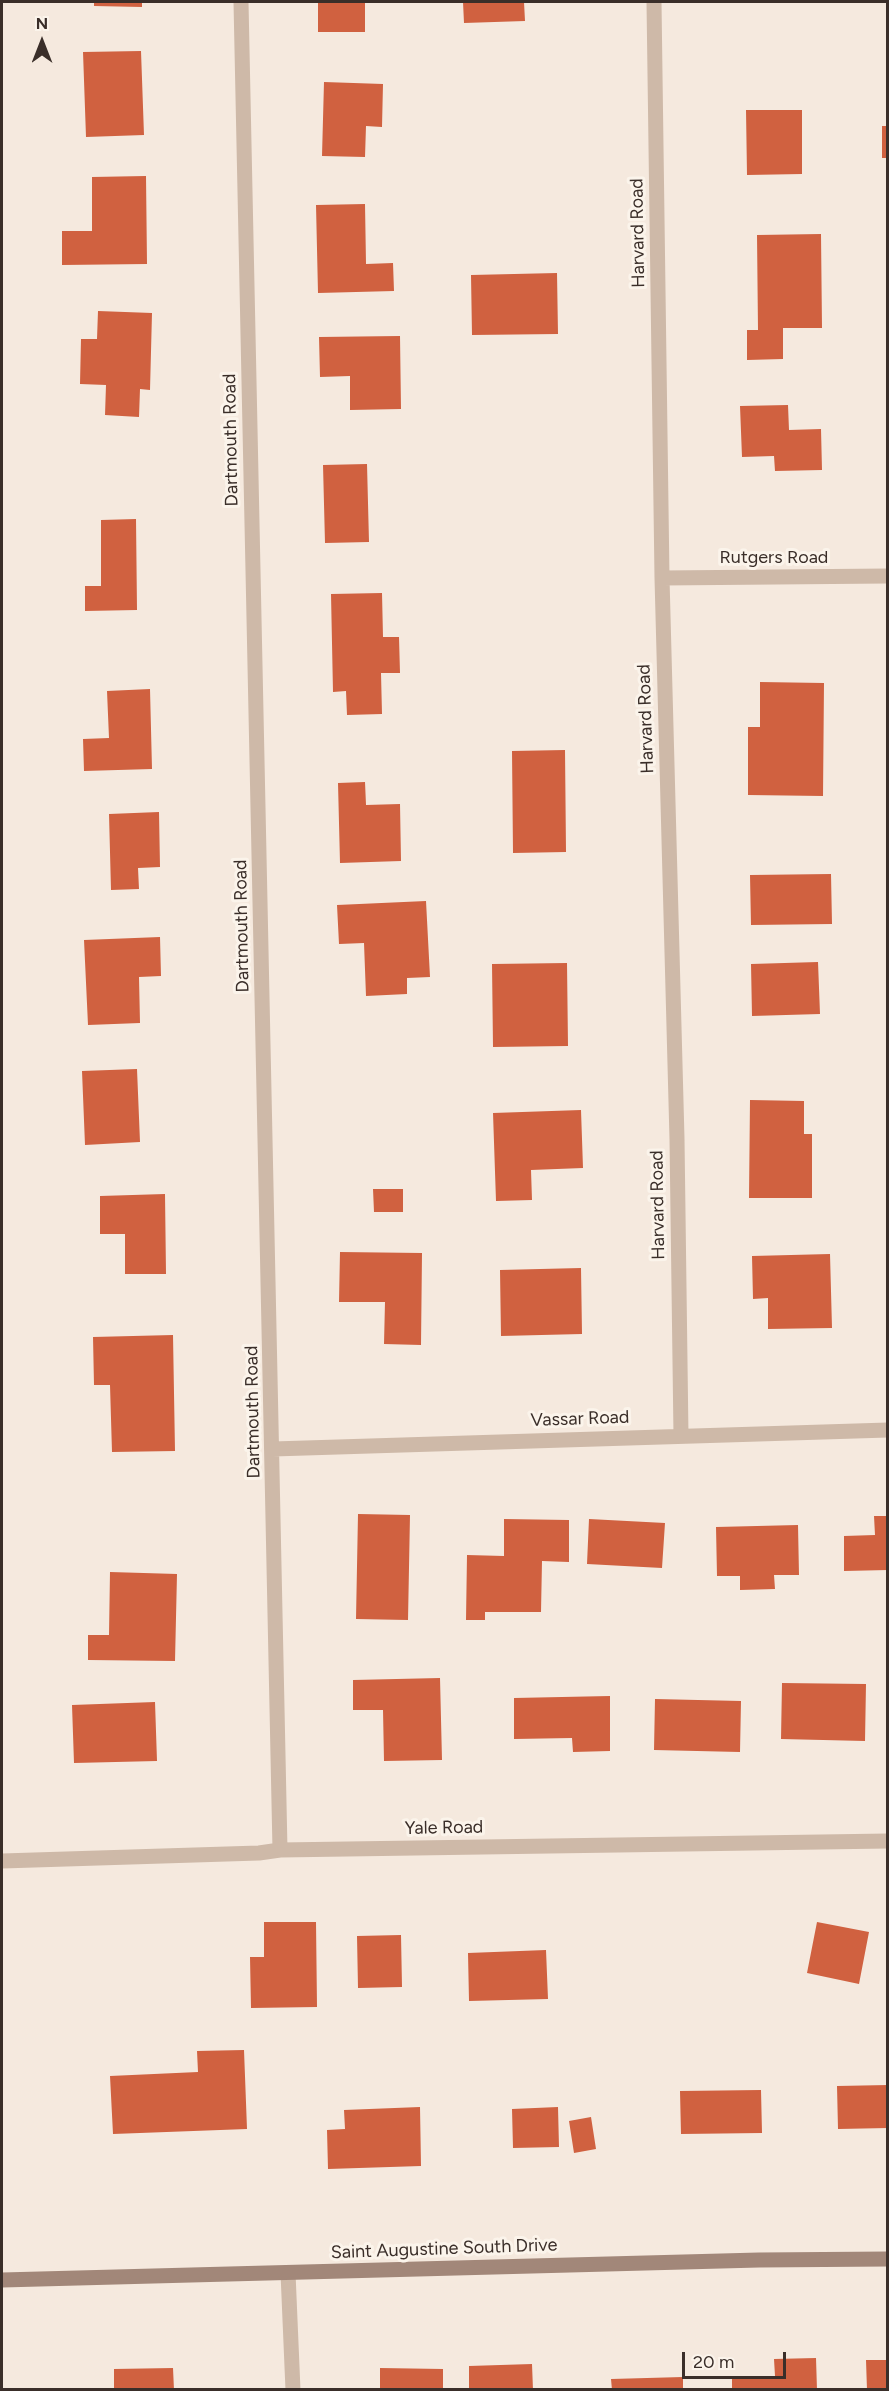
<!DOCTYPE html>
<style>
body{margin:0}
#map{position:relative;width:889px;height:2391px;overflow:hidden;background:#f5e9de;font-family:Figtree,sans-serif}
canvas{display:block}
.frame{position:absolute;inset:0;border:3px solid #3a2e29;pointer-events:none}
.north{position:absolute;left:12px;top:12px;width:60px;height:60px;-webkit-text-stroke:4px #fbf4eb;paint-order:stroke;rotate:0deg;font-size:16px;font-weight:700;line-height:24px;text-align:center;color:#3a2e29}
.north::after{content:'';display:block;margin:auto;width:21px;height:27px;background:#3a2e29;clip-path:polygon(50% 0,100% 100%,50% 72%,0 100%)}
.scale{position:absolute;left:682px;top:2352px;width:104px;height:27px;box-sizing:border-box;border:3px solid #3a2e29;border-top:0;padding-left:8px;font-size:18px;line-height:21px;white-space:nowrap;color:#3a2e29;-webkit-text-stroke:4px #fbf4eb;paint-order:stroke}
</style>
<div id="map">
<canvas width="889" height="2391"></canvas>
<div class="frame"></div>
<div class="north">N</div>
<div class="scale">20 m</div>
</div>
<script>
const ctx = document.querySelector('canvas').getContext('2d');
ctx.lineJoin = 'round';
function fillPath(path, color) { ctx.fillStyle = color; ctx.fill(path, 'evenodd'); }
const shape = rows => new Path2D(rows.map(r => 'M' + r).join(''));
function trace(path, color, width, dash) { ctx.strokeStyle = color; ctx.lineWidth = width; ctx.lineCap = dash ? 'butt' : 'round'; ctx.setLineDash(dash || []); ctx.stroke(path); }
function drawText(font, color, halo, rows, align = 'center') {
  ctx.font = font + ' Figtree,sans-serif'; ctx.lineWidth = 6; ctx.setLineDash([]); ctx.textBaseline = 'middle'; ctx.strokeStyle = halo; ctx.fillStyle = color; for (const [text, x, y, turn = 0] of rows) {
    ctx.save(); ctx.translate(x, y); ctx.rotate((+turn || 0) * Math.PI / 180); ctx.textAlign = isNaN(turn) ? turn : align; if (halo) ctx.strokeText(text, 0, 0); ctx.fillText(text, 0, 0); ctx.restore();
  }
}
fillPath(shape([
 [94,2,142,2,142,7,94,6],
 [318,2,365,2,365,32,318,32],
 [463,2,524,2,525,21,464,23],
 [141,51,144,135,86,137,83,52],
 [324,82,383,84,382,127,366,126,365,157,322,156],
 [746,110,802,110,802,174,747,175],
 [882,126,888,126,888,158,882,158],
 [146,176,147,264,62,265,62,231,92,231,92,177],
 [365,204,366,264,393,263,394,291,318,293,316,205],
 [821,234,822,328,783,328,783,359,747,360,747,330,758,330,757,235],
 [557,273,558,334,472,335,471,275],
 [98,311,152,313,150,390,140,389,139,417,105,415,106,385,80,384,81,339,97,339],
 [400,336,401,409,350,410,350,376,320,377,319,337],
 [788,405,789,430,821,429,822,470,775,471,774,456,742,457,740,406],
 [367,464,369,542,325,543,323,465],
 [136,519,137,610,85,611,85,586,101,586,101,520],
 [382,593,383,637,399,637,400,673,381,673,382,714,347,715,346,691,333,692,331,594],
 [760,682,824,683,823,796,748,795,748,727,760,727],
 [150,689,152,769,84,771,83,739,109,738,107,691],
 [565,750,566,852,513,853,512,751],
 [365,782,366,805,400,804,401,861,340,863,338,783],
 [159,812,160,867,138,868,139,889,111,890,109,814],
 [831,874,832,924,751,925,750,875],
 [426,901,430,977,407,978,407,994,366,996,364,943,339,944,337,905],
 [160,937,161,976,139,977,140,1023,88,1025,84,940],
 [818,962,820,1014,752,1016,751,964],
 [567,963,568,1046,493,1047,492,964],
 [137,1069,140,1142,85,1145,82,1071],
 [750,1100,804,1101,804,1134,812,1134,812,1198,749,1198],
 [581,1110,583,1168,531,1170,532,1200,496,1201,493,1113],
 [373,1189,403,1189,403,1212,374,1212],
 [165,1194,166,1274,125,1274,125,1234,100,1234,100,1196],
 [340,1252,422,1253,421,1345,384,1344,385,1302,339,1302],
 [830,1254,832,1328,768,1329,768,1298,753,1299,752,1256],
 [581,1268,582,1334,501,1336,500,1270],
 [173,1335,175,1451,112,1452,110,1385,94,1385,93,1337],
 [358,1514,410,1515,408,1620,356,1619],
 [874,1516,888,1516,888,1570,844,1571,844,1536,875,1535],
 [504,1519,569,1520,569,1562,542,1561,541,1612,485,1612,485,1620,466,1620,467,1555,504,1556],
 [589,1519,665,1523,662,1568,587,1564],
 [798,1525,799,1575,774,1575,775,1589,740,1590,740,1576,717,1576,716,1527],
 [110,1572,177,1574,175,1661,88,1660,88,1635,109,1635],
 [440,1678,442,1760,384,1761,383,1710,353,1710,353,1680],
 [782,1683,866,1684,865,1741,781,1739],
 [610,1696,610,1751,573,1752,572,1738,514,1739,514,1698],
 [655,1699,741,1701,740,1752,654,1750],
 [155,1702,157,1761,74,1763,72,1705],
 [264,1922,316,1922,317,2007,251,2008,250,1957,264,1957],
 [817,1922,869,1932,859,1984,807,1973],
 [401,1935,402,1987,358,1988,357,1936],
 [546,1950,548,1999,469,2001,468,1953],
 [244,2050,247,2129,113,2134,110,2076,198,2072,197,2051],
 [888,2085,888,2128,838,2129,837,2086],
 [761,2090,762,2133,681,2134,680,2091],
 [420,2107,421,2166,328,2169,327,2130,345,2129,344,2110],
 [558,2107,559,2147,513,2148,512,2109],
 [591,2117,596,2149,574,2153,569,2121],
 [816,2358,817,2390,732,2390,732,2377,775,2376,774,2359],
 [866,2360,888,2360,888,2390,867,2390],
 [532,2364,533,2390,469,2390,469,2366],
 [173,2368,174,2390,114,2390,114,2369],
 [380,2368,443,2369,443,2390,380,2390],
 [683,2377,683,2390,612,2390,611,2379]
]), '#d06140');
trace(shape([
 [241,2,280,1850],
 [654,2,662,578,677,1139,681,1436],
 [662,578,888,576],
 [273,1449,888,1430],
 [2,1861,259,1853,280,1850,888,1841],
 [288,2273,293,2390]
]), '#ceb9a8', 15);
trace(shape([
 [2,2280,759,2260,888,2259]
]), '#a28779', 15);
drawText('18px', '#3a2e29', '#fbf4eb', [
 ["Harvard Road",638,233,-91],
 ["Dartmouth Road",231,440,-91],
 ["Rutgers Road",774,558],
 ["Harvard Road",646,719,-92],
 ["Dartmouth Road",242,926,-91],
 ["Harvard Road",658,1205,-91],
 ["Dartmouth Road",253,1412,-91],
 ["Vassar Road",580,1419,-2],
 ["Yale Road",444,1828,-1],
 ["Saint Augustine South Drive",444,2249,-2]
]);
</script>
